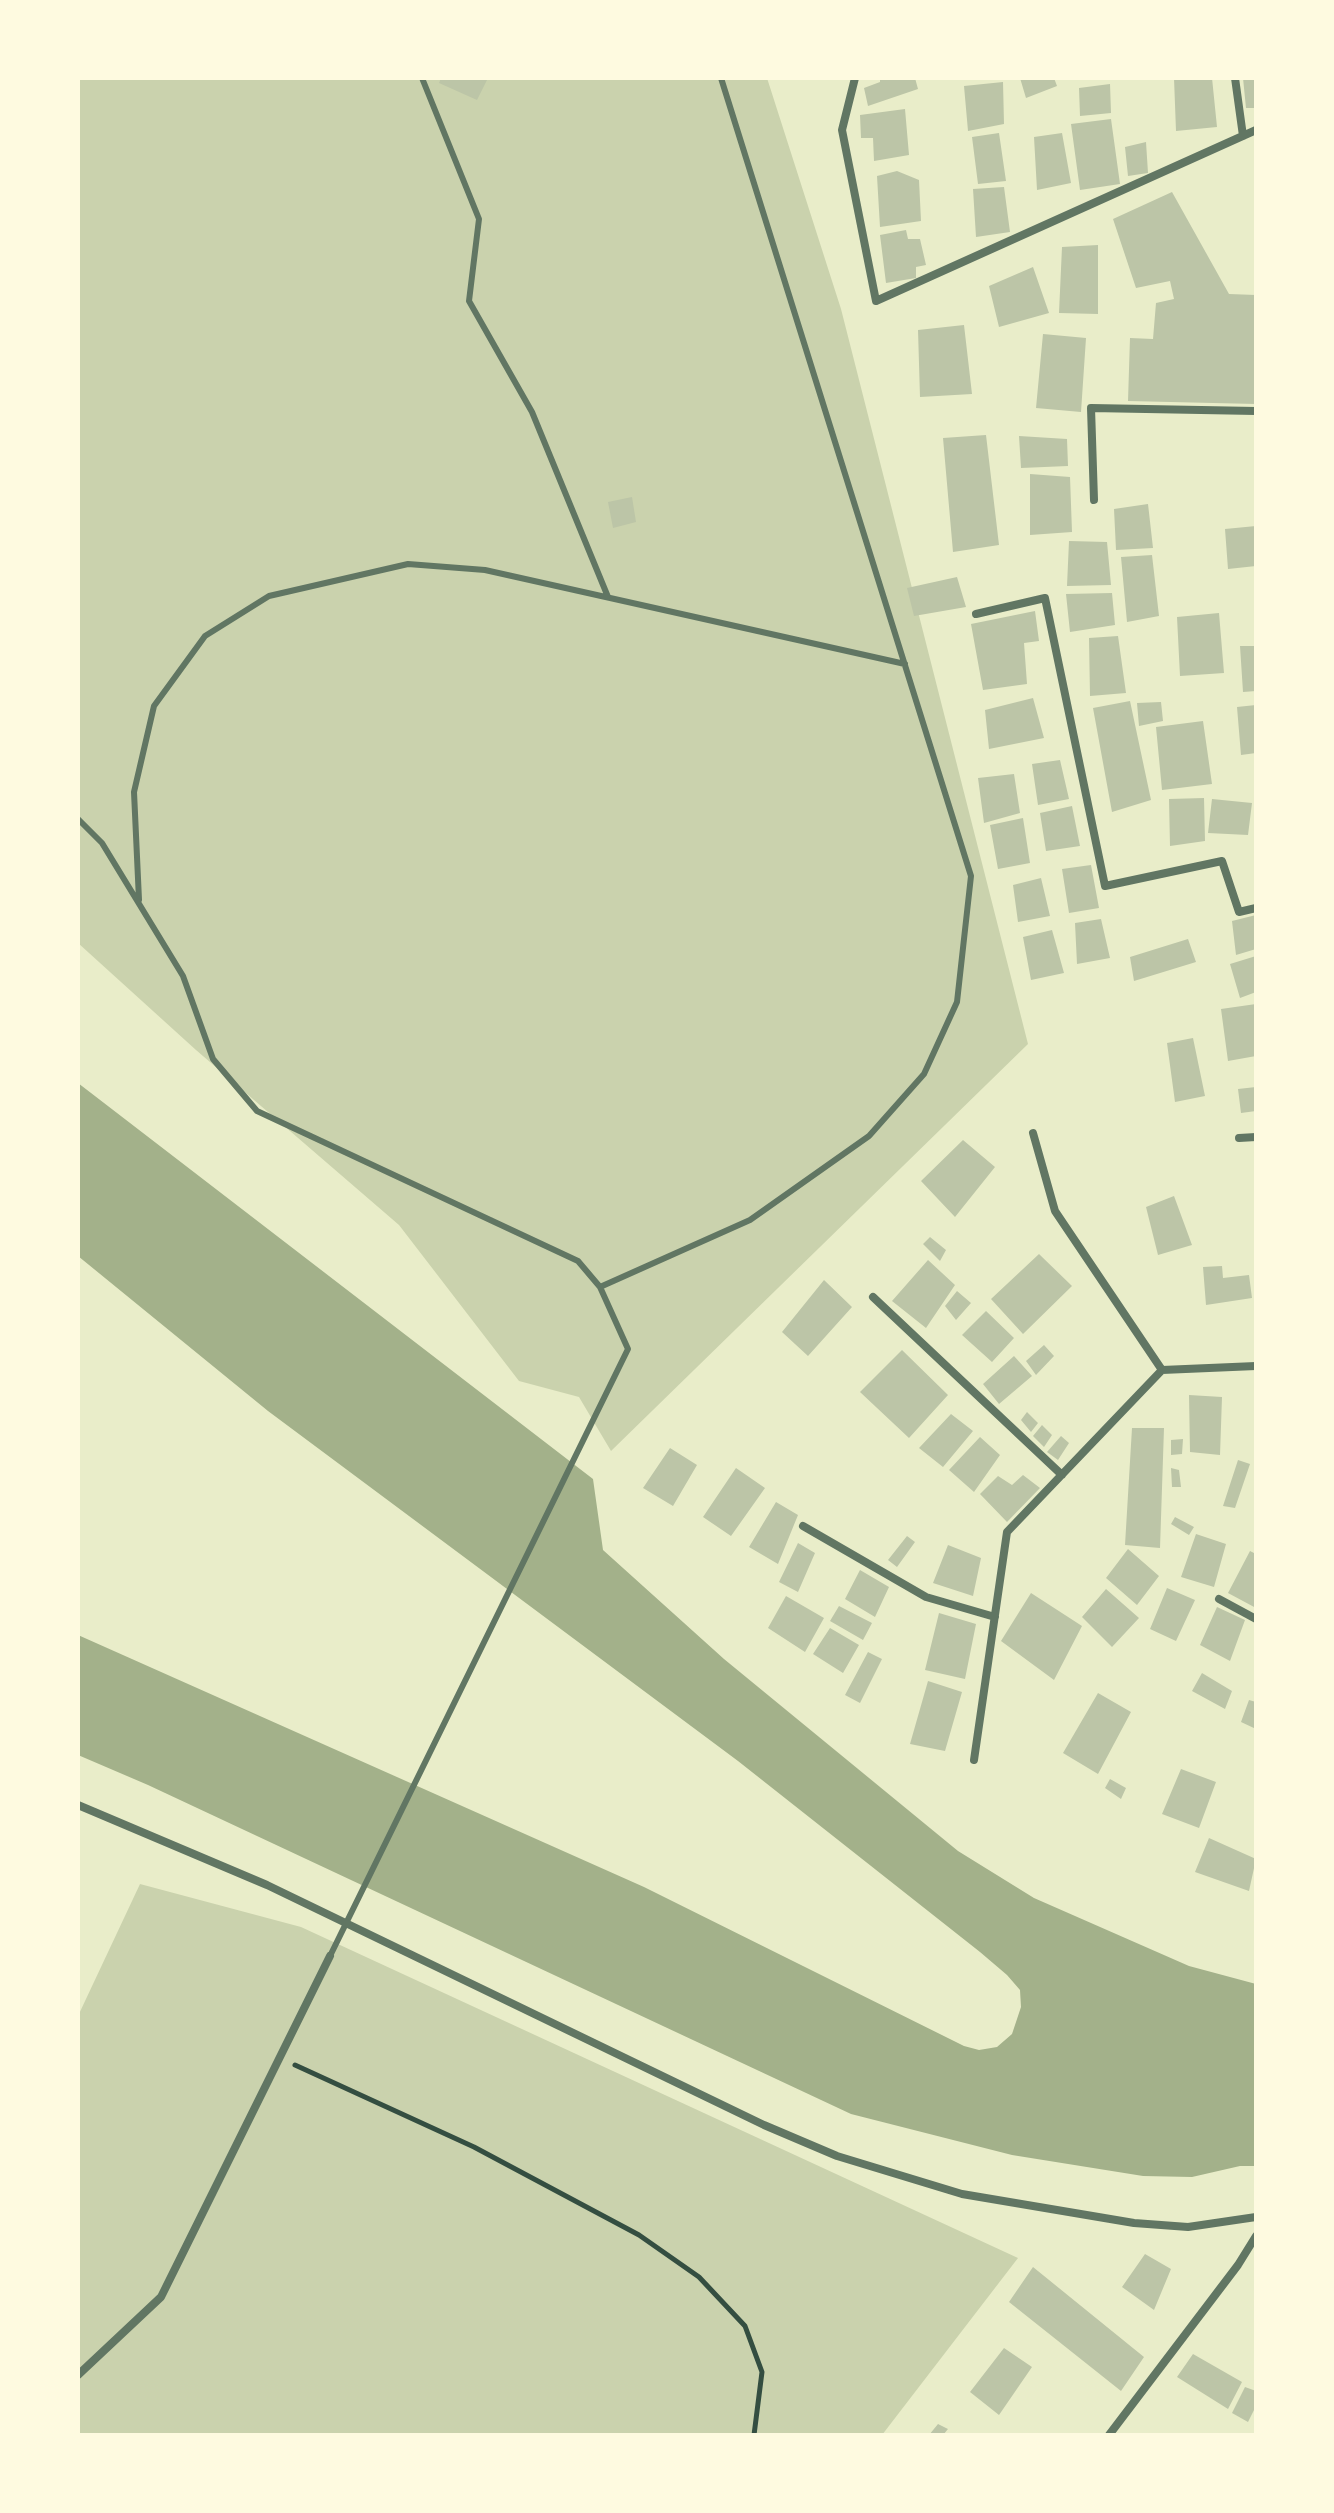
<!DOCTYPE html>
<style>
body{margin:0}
#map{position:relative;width:1334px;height:2513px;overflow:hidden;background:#e9edc9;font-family:Figtree,sans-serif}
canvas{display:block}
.frame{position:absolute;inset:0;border:80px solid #fefae0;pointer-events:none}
</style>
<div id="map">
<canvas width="1334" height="2513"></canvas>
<div class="frame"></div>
</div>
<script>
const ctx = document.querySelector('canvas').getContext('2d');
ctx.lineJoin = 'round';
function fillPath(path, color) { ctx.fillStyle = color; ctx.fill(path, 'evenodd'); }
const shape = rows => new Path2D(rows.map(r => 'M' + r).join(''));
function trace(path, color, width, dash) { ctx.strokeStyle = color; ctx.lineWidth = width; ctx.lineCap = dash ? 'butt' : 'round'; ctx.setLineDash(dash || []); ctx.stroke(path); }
fillPath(shape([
 [78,78,767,78,841,309,1028,1044,611,1451,579,1397,519,1381,399,1225,196,1050,78,943],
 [140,1884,301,1927,1018,2258,882,2435,78,2435,78,2016]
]), '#cad2ad');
fillPath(shape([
 [78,1083,593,1479,603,1550,724,1659,958,1851,1034,1898,1189,1966,1256,1984,1256,2166,1240,2166,1192,2177,1143,2176,1012,2155,851,2114,148,1785,78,1755,78,1635,644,1887,964,2046,979,2050,997,2047,1012,2034,1021,2007,1020,1990,1007,1975,980,1952,738,1761,268,1411,78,1256]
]), '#a3b18a');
fillPath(shape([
 [441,78,488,78,477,100,439,83],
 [880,78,915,78,918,89,868,106,864,88,880,82],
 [1020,78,1054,78,1057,86,1026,98],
 [1174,78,1212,78,1217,127,1176,131],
 [1243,78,1256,78,1256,108,1246,108],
 [1003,82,1004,124,968,131,964,86],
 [1110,84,1111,113,1080,116,1079,88],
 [905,109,909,155,874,161,873,138,861,138,860,115],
 [1111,119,1120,184,1080,190,1071,124],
 [999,133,1006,181,978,184,972,137],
 [1062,133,1071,183,1037,190,1034,137],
 [1146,142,1148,173,1128,176,1125,147],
 [897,171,919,180,921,221,880,227,877,176],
 [1004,187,1010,232,976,237,973,189],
 [1172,192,1229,294,1256,295,1256,404,1128,401,1130,338,1153,339,1156,303,1174,299,1170,281,1136,288,1113,219],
 [906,230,908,239,920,239,926,265,916,267,916,278,886,283,880,235],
 [1098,245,1098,314,1059,313,1062,247],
 [1033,267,1049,313,999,327,989,286],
 [964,325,972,394,920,397,918,330],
 [1043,334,1086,338,1081,412,1036,408],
 [986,435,999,545,953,552,943,438],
 [1019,436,1067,439,1068,466,1021,468],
 [1030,474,1070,477,1072,532,1030,535],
 [632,497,636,522,613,528,608,502],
 [1148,504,1153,548,1116,550,1114,509],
 [1256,526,1256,566,1228,569,1225,529],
 [1069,541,1107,542,1111,585,1067,586],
 [1152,555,1159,616,1127,622,1121,557],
 [957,577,966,607,914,616,907,588],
 [1112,593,1115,625,1070,632,1066,594],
 [1035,611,1039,641,1024,643,1027,684,983,690,971,624],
 [1219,613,1224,673,1180,676,1177,617],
 [1118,636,1126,693,1090,696,1089,638],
 [1240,646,1256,646,1256,691,1243,692],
 [1033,698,1044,738,989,749,985,710],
 [1130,701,1151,800,1112,812,1093,708],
 [1161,702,1163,721,1139,726,1137,703],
 [1256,705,1256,753,1241,755,1237,707],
 [1203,721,1212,784,1162,790,1156,727],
 [1060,760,1069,799,1038,805,1032,764],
 [1014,774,1020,813,984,823,978,778],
 [1204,798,1205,841,1170,846,1169,799],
 [1212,799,1252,803,1248,835,1208,833],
 [1072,806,1080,846,1046,851,1040,813],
 [1023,818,1030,863,998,869,990,825],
 [1091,865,1099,908,1069,913,1062,869],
 [1041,878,1050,916,1018,922,1013,885],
 [1256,915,1256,949,1236,955,1232,921],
 [1101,919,1110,958,1077,964,1075,923],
 [1052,930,1064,973,1031,980,1023,937],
 [1188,939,1196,962,1134,981,1130,957],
 [1256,956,1256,992,1240,998,1230,964],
 [1256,1004,1256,1056,1228,1061,1221,1009],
 [1193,1038,1205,1096,1175,1102,1167,1043],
 [1256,1087,1256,1111,1241,1113,1238,1089],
 [963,1140,995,1167,955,1217,921,1181],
 [1174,1196,1192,1245,1158,1255,1146,1207],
 [930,1237,946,1250,940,1261,923,1244],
 [1039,1254,1072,1286,1023,1334,991,1299],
 [928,1260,955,1285,926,1328,892,1301],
 [1222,1266,1223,1278,1249,1275,1252,1298,1206,1305,1203,1267],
 [824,1280,852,1307,808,1356,782,1332],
 [957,1291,971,1303,956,1320,945,1306],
 [986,1311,1014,1338,992,1362,962,1335],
 [1044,1345,1054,1356,1036,1375,1026,1361],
 [902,1350,948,1395,909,1438,860,1392],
 [1014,1356,1032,1376,999,1404,983,1384],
 [1189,1395,1222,1397,1220,1455,1190,1452],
 [1027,1412,1038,1423,1031,1432,1021,1420],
 [951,1414,973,1431,943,1467,919,1448],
 [1042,1425,1052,1435,1044,1447,1033,1436],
 [1132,1428,1164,1428,1160,1548,1125,1545],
 [1061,1436,1069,1443,1058,1460,1047,1452],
 [980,1437,1000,1455,974,1492,949,1470],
 [1183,1439,1182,1454,1171,1455,1171,1440],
 [670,1448,697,1465,673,1506,643,1488],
 [1238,1460,1250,1464,1235,1508,1223,1506],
 [736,1468,765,1488,731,1536,703,1517],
 [1171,1468,1179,1470,1181,1487,1172,1487],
 [1023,1475,1040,1488,1007,1522,980,1494,998,1476,1012,1485],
 [776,1502,798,1515,778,1564,749,1547],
 [1175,1517,1194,1527,1189,1535,1171,1524],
 [1196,1534,1226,1544,1214,1587,1181,1577],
 [907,1536,915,1542,897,1567,888,1560],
 [798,1543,815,1553,798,1592,779,1582],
 [948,1545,981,1558,973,1596,933,1583],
 [1128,1549,1159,1576,1137,1605,1106,1578],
 [1250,1551,1256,1554,1256,1608,1228,1593],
 [860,1570,889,1587,875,1617,845,1599],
 [1167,1588,1195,1600,1176,1641,1150,1629],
 [1106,1589,1139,1618,1112,1647,1082,1617],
 [1031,1593,1082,1626,1054,1680,1001,1641],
 [786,1596,824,1618,805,1652,768,1628],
 [839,1606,872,1623,863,1640,830,1621],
 [1217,1607,1245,1620,1230,1661,1200,1645],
 [939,1613,976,1624,965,1679,925,1670],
 [830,1628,859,1645,843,1673,813,1654],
 [868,1652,882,1659,860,1703,845,1695],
 [1202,1673,1232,1691,1225,1709,1192,1691],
 [928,1681,962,1692,945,1751,910,1744],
 [1098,1693,1131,1712,1098,1774,1063,1753],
 [1249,1700,1256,1702,1256,1729,1241,1722],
 [1181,1769,1216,1782,1199,1828,1162,1814],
 [1110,1779,1126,1788,1121,1799,1105,1788],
 [1209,1838,1256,1859,1249,1891,1195,1872],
 [1145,2254,1171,2269,1154,2310,1122,2287],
 [1033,2267,1144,2357,1121,2391,1009,2302],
 [1004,2348,1032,2367,999,2415,970,2392],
 [1193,2354,1242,2382,1228,2409,1177,2377],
 [1245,2387,1256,2391,1256,2406,1248,2422,1232,2413],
 [938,2424,948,2429,943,2435,929,2435]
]), '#bcc5a7');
trace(shape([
 [295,2065,474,2147,639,2235,699,2277,745,2326,762,2372,754,2435]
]), '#344e41', 5);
trace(shape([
 [422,78,479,219,469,301,532,412,608,597],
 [78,819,102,843,183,976,213,1059,257,1111,578,1261,600,1287,628,1349,330,1956],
 [139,900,134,792,154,706,205,636,269,596,408,564,485,570,905,664],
 [600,1287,750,1220,869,1136,924,1074,957,1002,971,876,721,78]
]), '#617663', 6);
trace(shape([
 [855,78,842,130,876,301,1256,130],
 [1235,78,1243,136],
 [1094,500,1091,408,1256,411],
 [976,614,1045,598,1105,886,1222,861,1239,912,1256,908],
 [1033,1133,1055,1211,1162,1370],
 [1239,1138,1256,1137],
 [873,1297,1062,1475],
 [803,1526,926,1597,995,1617],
 [1219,1599,1256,1619],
 [974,1760,1007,1532,1162,1370,1256,1366],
 [78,1805,267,1885,764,2125,837,2156,962,2194,1134,2223,1188,2227,1256,2217],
 [78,2375,161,2297,330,1956],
 [1109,2435,1238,2265,1256,2236]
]), '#617663', 8);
</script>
